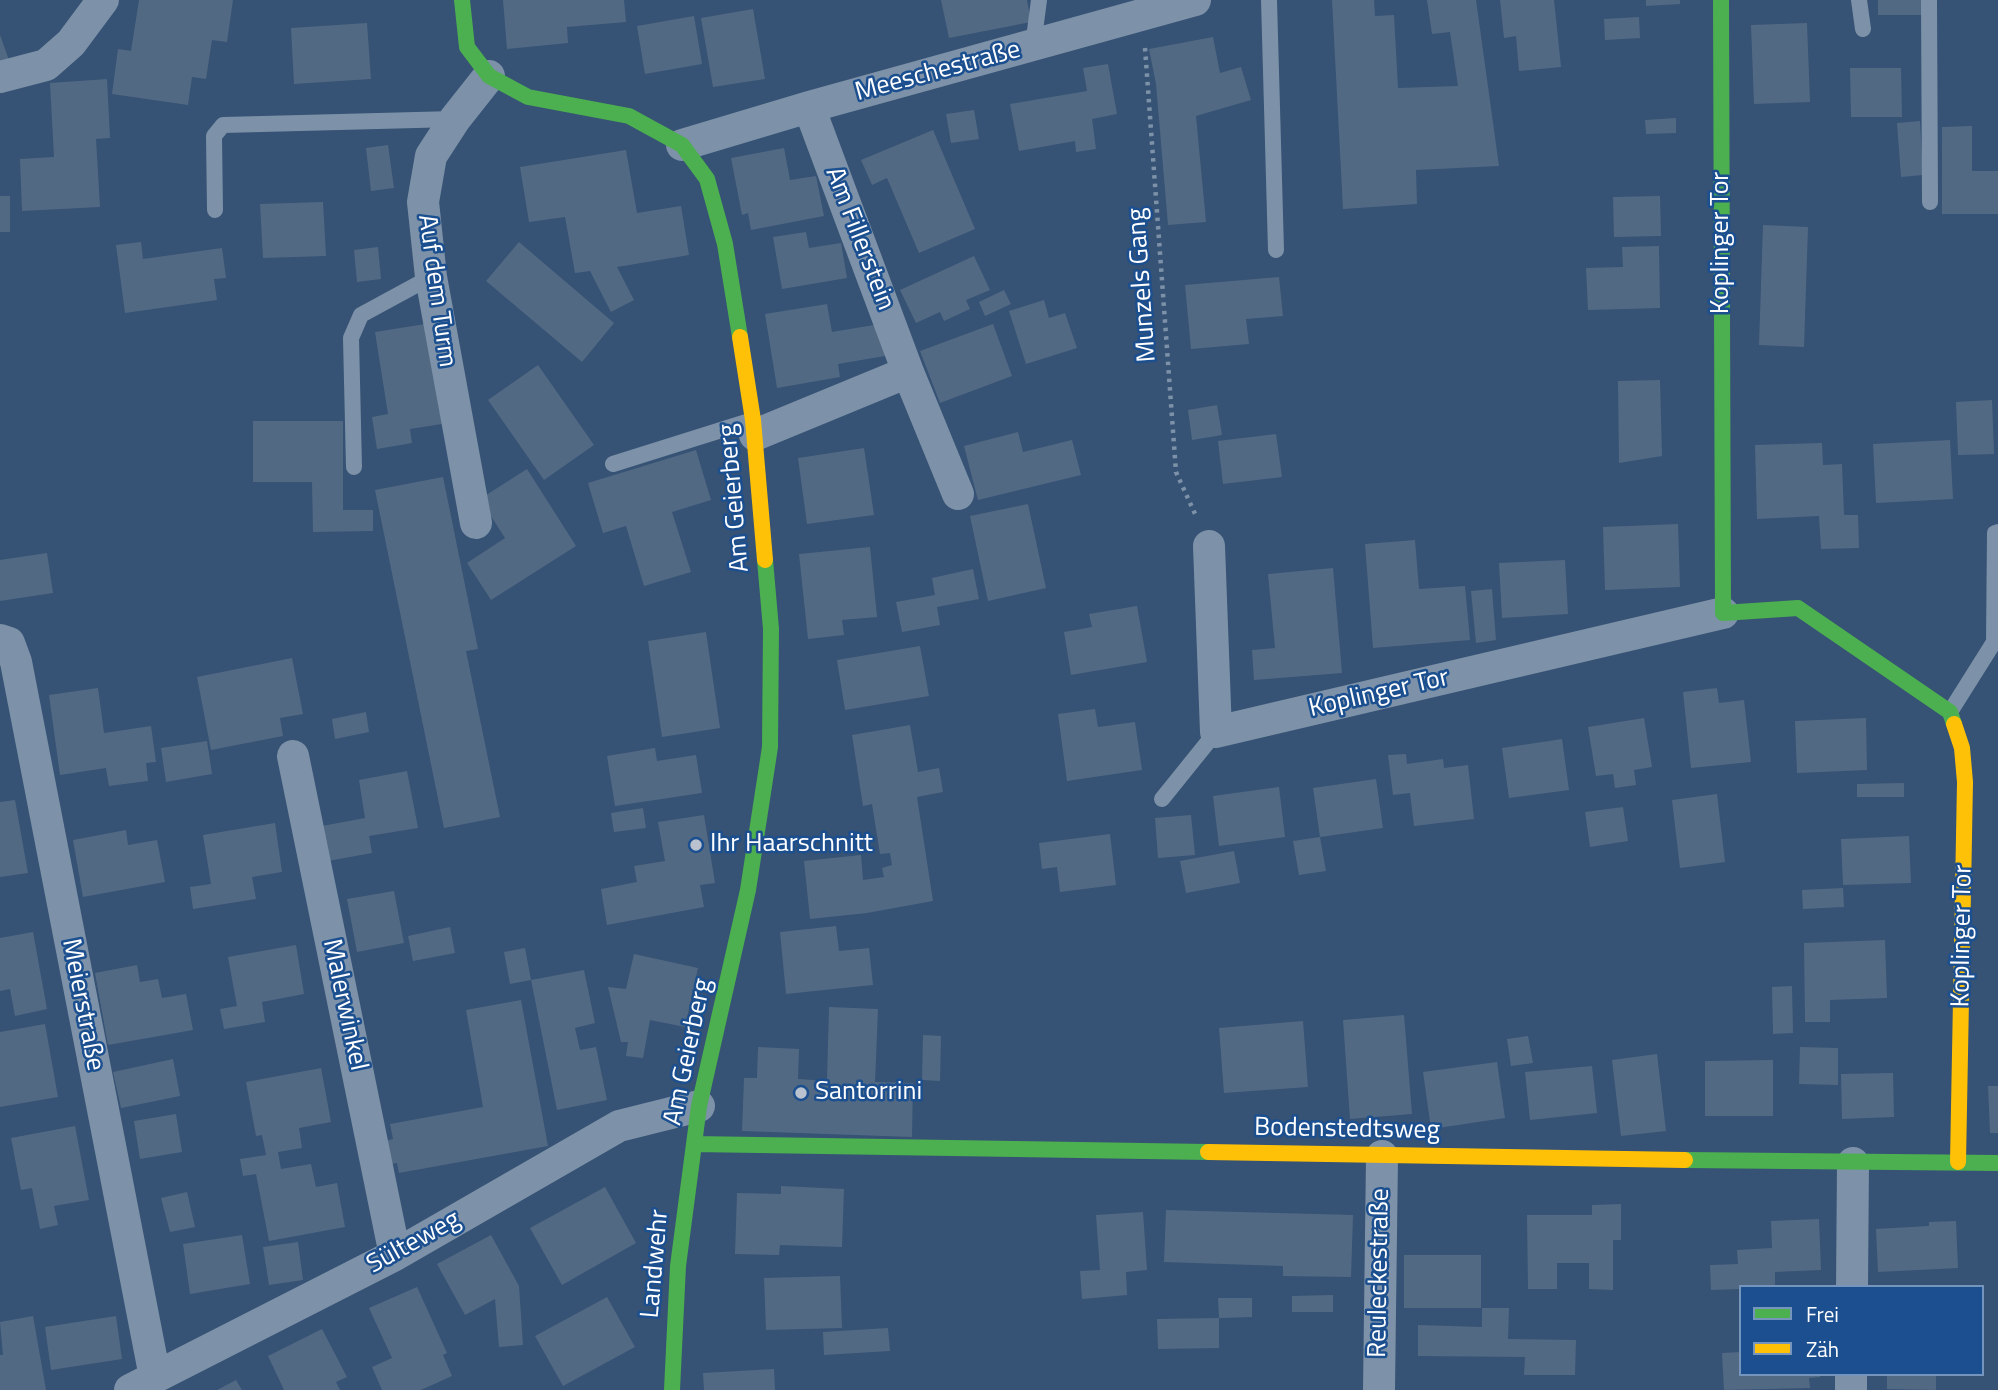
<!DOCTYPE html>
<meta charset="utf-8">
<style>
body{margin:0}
#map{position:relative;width:1998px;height:1390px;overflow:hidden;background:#365274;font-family:"Titillium Web",sans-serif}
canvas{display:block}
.legend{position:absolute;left:1739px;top:1285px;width:245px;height:91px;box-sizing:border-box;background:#1b4f8f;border:2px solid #7695bc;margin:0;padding:9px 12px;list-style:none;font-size:21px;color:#fff}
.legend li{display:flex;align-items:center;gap:14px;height:35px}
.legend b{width:35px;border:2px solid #7695bc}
</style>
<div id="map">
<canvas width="1998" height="1390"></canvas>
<ul class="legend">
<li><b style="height:9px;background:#4caf50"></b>Frei</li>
<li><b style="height:9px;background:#ffc107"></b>Zäh</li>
</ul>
</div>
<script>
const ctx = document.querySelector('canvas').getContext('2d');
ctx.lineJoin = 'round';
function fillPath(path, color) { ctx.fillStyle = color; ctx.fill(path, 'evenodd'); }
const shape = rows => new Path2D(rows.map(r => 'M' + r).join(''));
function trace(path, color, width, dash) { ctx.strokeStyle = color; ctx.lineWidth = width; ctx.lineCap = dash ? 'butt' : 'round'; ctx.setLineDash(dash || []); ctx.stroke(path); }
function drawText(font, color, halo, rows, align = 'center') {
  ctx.font = font + ' "Titillium Web",sans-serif'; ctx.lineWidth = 5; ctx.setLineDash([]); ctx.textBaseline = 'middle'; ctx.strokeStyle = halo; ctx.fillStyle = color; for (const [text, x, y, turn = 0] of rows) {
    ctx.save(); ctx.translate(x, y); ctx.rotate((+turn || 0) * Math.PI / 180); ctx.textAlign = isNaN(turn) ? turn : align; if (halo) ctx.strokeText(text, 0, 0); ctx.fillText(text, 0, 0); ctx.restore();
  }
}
fillPath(shape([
 [139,0,233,0,227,42,212,40,206,79,192,77,188,105,112,94,118,49,131,51],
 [503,0,624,0,626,22,567,27,568,43,507,49],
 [941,0,1027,0,1031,22,949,38],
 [1332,0,1374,0,1375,16,1394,15,1398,88,1458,86,1450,32,1432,34,1427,0,1476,0,1499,166,1416,170,1417,204,1343,209],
 [1500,0,1554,0,1561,67,1519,71,1516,36,1504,38],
 [1646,0,1680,0,1680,4,1646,6],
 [1878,0,1928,0,1929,15,1878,15],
 [753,9,765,79,713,87,701,18],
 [694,16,702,64,645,74,637,26],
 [1639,17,1640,38,1605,40,1604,19],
 [367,23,371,79,294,84,291,28],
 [1807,23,1810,102,1754,104,1751,25],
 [0,35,10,63,0,67],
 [1213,37,1220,73,1241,67,1251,100,1196,116,1206,222,1168,225,1156,84,1149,49],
 [1108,64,1117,114,1092,119,1096,149,1076,152,1075,141,1019,151,1010,104,1087,91,1083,68],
 [1850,68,1901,68,1902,117,1851,117],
 [107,79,110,138,96,139,100,207,22,211,20,159,54,157,50,83],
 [974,110,979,139,951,143,946,114],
 [1676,118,1676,133,1646,134,1645,120],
 [1920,121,1923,175,1901,177,1897,123],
 [1972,126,1972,171,1998,171,1998,214,1942,214,1942,127],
 [933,130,975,229,919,253,887,178,872,185,861,160],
 [388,145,394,188,371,191,366,148],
 [784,148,790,180,816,176,824,216,751,230,748,213,742,215,731,158],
 [626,150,637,213,681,206,689,255,617,267,634,300,611,312,590,271,575,273,565,217,529,222,520,167],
 [0,196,10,196,10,232,0,232],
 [1660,196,1661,236,1614,237,1613,197],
 [323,202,326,256,263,258,260,204],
 [1763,225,1808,227,1804,347,1759,345],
 [806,232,809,248,841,243,847,278,782,289,773,237],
 [141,242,143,259,222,248,226,278,214,279,217,300,125,313,116,245],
 [519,242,614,323,582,362,486,281],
 [1659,246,1660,308,1588,310,1586,268,1623,267,1622,247],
 [378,247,381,279,357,282,354,250],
 [974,256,990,290,966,300,970,309,944,321,940,312,916,323,900,290],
 [1279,277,1283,316,1246,319,1249,344,1191,349,1185,285],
 [1004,290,1011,304,985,316,979,302],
 [1044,300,1049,318,1065,313,1077,348,1026,364,1009,311],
 [827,304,832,332,880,324,885,356,838,364,840,377,777,388,765,314],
 [425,324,442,424,410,429,412,443,377,449,372,417,388,414,375,332],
 [993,324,1012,376,940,403,920,351],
 [538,365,594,445,544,480,488,400],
 [1660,380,1662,456,1619,463,1618,381],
 [1992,400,1994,454,1958,455,1956,402],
 [1217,405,1222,435,1192,440,1188,410],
 [253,421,343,421,343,510,373,510,373,531,313,532,312,482,253,482],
 [1018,432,1023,452,1072,440,1081,475,978,500,964,446],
 [1276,434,1282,477,1223,484,1218,441],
 [1950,440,1953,499,1876,503,1873,444],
 [1822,443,1823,465,1842,464,1844,515,1858,515,1859,548,1821,549,1819,516,1757,519,1755,445],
 [864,448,874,515,807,524,798,458],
 [696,450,711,500,672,512,691,572,644,586,626,526,603,533,588,483],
 [527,469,576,546,491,600,467,563,505,538,480,499],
 [443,477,478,649,466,651,500,817,444,828,375,490],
 [1028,504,1046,588,988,601,970,516],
 [1678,524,1680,587,1605,590,1603,527],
 [1415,540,1419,589,1465,586,1470,640,1373,648,1365,544],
 [870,547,877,617,842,620,844,635,808,639,799,554],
 [47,553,53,593,0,601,0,560],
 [1565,560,1568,614,1502,618,1499,563],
 [1333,568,1342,673,1254,680,1252,650,1275,648,1268,574],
 [973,569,979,599,937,607,940,625,902,632,896,602,935,595,932,578],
 [1492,589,1496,640,1476,643,1471,591],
 [1137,606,1147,662,1071,675,1064,632,1092,627,1089,614],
 [706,632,720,728,662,737,648,641],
 [920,646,929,696,845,710,837,660],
 [292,658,303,714,280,718,283,736,211,750,197,677],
 [98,688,104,733,151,726,156,762,146,763,148,781,109,786,106,768,60,775,49,695],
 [1717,688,1719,703,1744,700,1751,762,1691,768,1683,692],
 [1095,709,1098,727,1135,722,1142,770,1067,781,1058,714],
 [366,712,369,732,335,739,332,719],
 [1644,718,1652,767,1634,770,1636,785,1615,788,1613,774,1596,776,1588,727],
 [1866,718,1867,770,1797,773,1795,721],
 [910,725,918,772,939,768,943,792,917,797,933,901,867,913,810,919,804,861,861,855,863,880,884,877,882,868,892,865,890,853,880,854,872,804,863,806,852,735],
 [1562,739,1569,790,1509,798,1502,748],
 [207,741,212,774,166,782,161,748],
 [655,748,657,761,696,755,702,793,615,806,607,756],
 [1406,754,1407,764,1443,759,1444,768,1468,765,1474,819,1414,826,1410,793,1393,795,1388,755],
 [407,771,418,828,369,836,372,853,328,861,322,826,365,818,359,780],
 [1376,779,1383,828,1320,837,1313,788],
 [1904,783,1904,797,1857,797,1857,784],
 [1279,787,1285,837,1219,846,1213,796],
 [1717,794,1725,862,1680,868,1672,800],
 [15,800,28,873,0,877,0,802],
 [1623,807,1628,841,1590,847,1585,812],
 [643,808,646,828,614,832,611,813],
 [704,815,715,883,700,885,704,907,607,925,601,889,637,882,634,866,665,861,658,822],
 [1191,815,1195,855,1158,858,1155,818],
 [275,823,282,872,252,877,256,899,193,909,190,887,211,884,203,835],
 [126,830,128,845,157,840,165,882,83,897,73,840],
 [1110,834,1116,885,1060,892,1057,867,1042,869,1039,843],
 [1909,836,1911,883,1843,885,1841,839],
 [1320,837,1326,871,1299,875,1293,841],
 [1234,851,1240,883,1186,893,1180,861],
 [1843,888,1844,907,1803,909,1802,890],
 [394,891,404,943,357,952,347,899],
 [836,926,839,951,869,948,873,985,786,994,780,932],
 [450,927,455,953,413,961,408,936],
 [33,932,47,1009,15,1016,10,989,0,991,0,938],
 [1885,940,1887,998,1830,1000,1830,1022,1805,1022,1804,943],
 [296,945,304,994,262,1002,265,1022,224,1029,220,1009,237,1006,228,957],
 [525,948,531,980,510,984,504,952],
 [634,954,698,968,685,1027,650,1020,643,1058,626,1056,628,1042,621,1042,608,987,626,989],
 [137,965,140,982,158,979,162,998,186,994,193,1030,108,1045,95,973],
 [584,970,595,1023,575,1028,580,1050,596,1047,607,1100,557,1110,531,980],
 [1792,986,1793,1033,1773,1034,1772,987],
 [521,1000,548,1146,399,1173,397,1163,385,1165,381,1142,393,1139,390,1124,483,1107,466,1010],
 [829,1007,878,1009,875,1082,913,1083,912,1137,742,1131,744,1078,757,1078,758,1047,799,1049,798,1079,827,1081],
 [1404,1015,1412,1114,1350,1119,1343,1020],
 [1303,1021,1308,1087,1224,1093,1219,1028],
 [45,1024,58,1097,0,1107,0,1032],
 [923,1035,941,1036,940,1081,922,1080],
 [1528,1036,1533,1063,1511,1066,1507,1039],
 [1800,1047,1838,1048,1838,1085,1799,1084],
 [1657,1054,1666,1131,1621,1136,1612,1060],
 [173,1059,180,1096,121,1108,113,1072],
 [1773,1060,1773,1116,1705,1116,1705,1061],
 [1497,1062,1505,1118,1431,1129,1423,1072],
 [1592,1066,1597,1113,1530,1120,1525,1072],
 [321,1068,331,1122,299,1128,302,1148,278,1152,281,1169,311,1164,316,1187,337,1183,345,1227,269,1241,256,1174,243,1176,240,1159,266,1155,262,1135,256,1136,246,1082],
 [1893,1073,1894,1117,1842,1119,1841,1074],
 [1988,1086,1998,1086,1998,1133,1990,1133],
 [176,1114,182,1152,140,1159,134,1121],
 [75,1126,89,1200,54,1206,58,1225,40,1229,32,1188,21,1190,11,1138],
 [781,1186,844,1189,842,1247,780,1245,779,1255,735,1254,737,1193,781,1194],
 [605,1187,636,1243,562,1285,530,1228],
 [187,1192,195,1227,170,1232,161,1198],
 [1621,1204,1621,1240,1613,1240,1613,1290,1589,1289,1589,1263,1557,1263,1557,1289,1528,1289,1527,1215,1592,1215,1592,1205],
 [1166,1210,1353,1215,1351,1277,1283,1276,1283,1266,1164,1262],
 [1143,1212,1147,1270,1126,1272,1127,1295,1082,1299,1080,1271,1100,1270,1096,1215],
 [1819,1219,1821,1270,1775,1272,1775,1287,1741,1287,1741,1289,1711,1290,1710,1265,1738,1264,1737,1250,1772,1248,1771,1221],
 [1956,1221,1958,1268,1878,1272,1876,1229,1929,1226,1929,1222],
 [242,1235,250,1284,190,1294,183,1244],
 [491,1235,519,1286,523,1345,499,1347,495,1299,465,1315,437,1264],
 [298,1242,303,1280,269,1285,263,1247],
 [1404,1255,1481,1255,1481,1308,1404,1308],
 [840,1276,842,1328,766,1330,764,1278],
 [417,1287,447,1353,443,1355,452,1376,421,1390,382,1390,372,1367,392,1358,369,1308],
 [1333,1295,1333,1312,1292,1312,1292,1296],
 [607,1297,635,1347,563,1386,535,1336],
 [1218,1298,1252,1298,1252,1317,1219,1318],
 [1482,1308,1509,1308,1508,1339,1576,1340,1575,1375,1524,1375,1525,1357,1418,1356,1418,1325,1482,1327],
 [33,1316,46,1390,0,1390,0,1355,3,1355,0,1322],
 [116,1316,122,1359,51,1370,45,1327],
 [1219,1318,1219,1348,1158,1349,1157,1319],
 [888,1328,890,1351,824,1355,823,1332],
 [322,1329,347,1377,336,1382,340,1390,284,1390,268,1356],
 [1741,1352,1741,1374,1820,1374,1820,1377,1809,1378,1810,1388,1724,1390,1722,1353],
 [774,1369,775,1390,704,1390,703,1373],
 [1887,1374,1936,1374,1936,1390,1887,1389],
 [236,1380,242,1390,217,1390]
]), '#526984');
trace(shape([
 [1145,48,1176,472,1196,516]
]), '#7d92a8', 4.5, [3.5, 5]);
trace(shape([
 [1269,0,1276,250],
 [1859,0,1863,29],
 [1929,0,1930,202],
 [1033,46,1039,0],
 [215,210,214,136,223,125,455,119],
 [613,464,753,420],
 [354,467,351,338,361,315,431,277],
 [1950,712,1994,642,1995,533,1998,532],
 [1162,799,1216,732]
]), '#7d92a8', 16);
trace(shape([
 [0,77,46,65,71,43,103,0],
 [809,107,908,372,958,494],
 [682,145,809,107,1195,0],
 [755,435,908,372],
 [476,523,431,277,423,202,431,156,455,119,489,76],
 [1209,546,1216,732,1723,613],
 [0,640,9,643,16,662,155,1377],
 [293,756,395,1255],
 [1852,1287,1853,1163],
 [130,1390,395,1255,619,1126,699,1106],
 [1379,1390,1382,1156],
 [1851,1390,1851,1374]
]), '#7d92a8', 32);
trace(shape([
 [462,0,467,47,489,76,528,97,629,116,682,145,707,179,725,244,740,337],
 [1721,0,1723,613,1798,608,1950,712,1954,724],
 [694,1144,1208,1152],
 [1685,1160,1998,1163],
 [672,1390,678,1266,699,1106,748,890,770,747,771,629,765,560]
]), '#4caf50', 16);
trace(shape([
 [740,337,753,420,765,560],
 [1954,724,1962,748,1965,782,1958,1162],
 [1208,1152,1685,1160]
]), '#ffc107', 16);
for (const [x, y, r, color] of [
 [696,845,7,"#b9c2ce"],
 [801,1093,7,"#b9c2ce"]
]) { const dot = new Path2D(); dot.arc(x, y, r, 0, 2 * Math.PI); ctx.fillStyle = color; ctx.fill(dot); trace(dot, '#1b4f8f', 2.5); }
drawText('26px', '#fff', '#1b4f8f', [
 ["Meeschestraße",938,72,-15],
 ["Am Fillerstein",859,239,69],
 ["Koplinger Tor",1722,243,-90],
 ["Munzels Gang",1143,285,-94],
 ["Auf dem Turm",436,291,82],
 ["Am Geierberg",735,498,-95],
 ["Koplinger Tor",1379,694,-13],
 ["Koplinger Tor",1963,936,-89],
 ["Meierstraße",82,1005,79],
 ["Malerwinkel",344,1005,78],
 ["Am Geierberg",689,1052,-78],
 ["Bodenstedtsweg",1347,1130,1],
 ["Sülteweg",414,1243,-29],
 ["Landwehr",656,1264,-85],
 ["Reuleckestraße",1380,1273,-89]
]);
drawText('26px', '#fff', '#1b4f8f', [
 ["Ihr Haarschnitt",710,845],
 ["Santorrini",815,1093]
], 'left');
</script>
